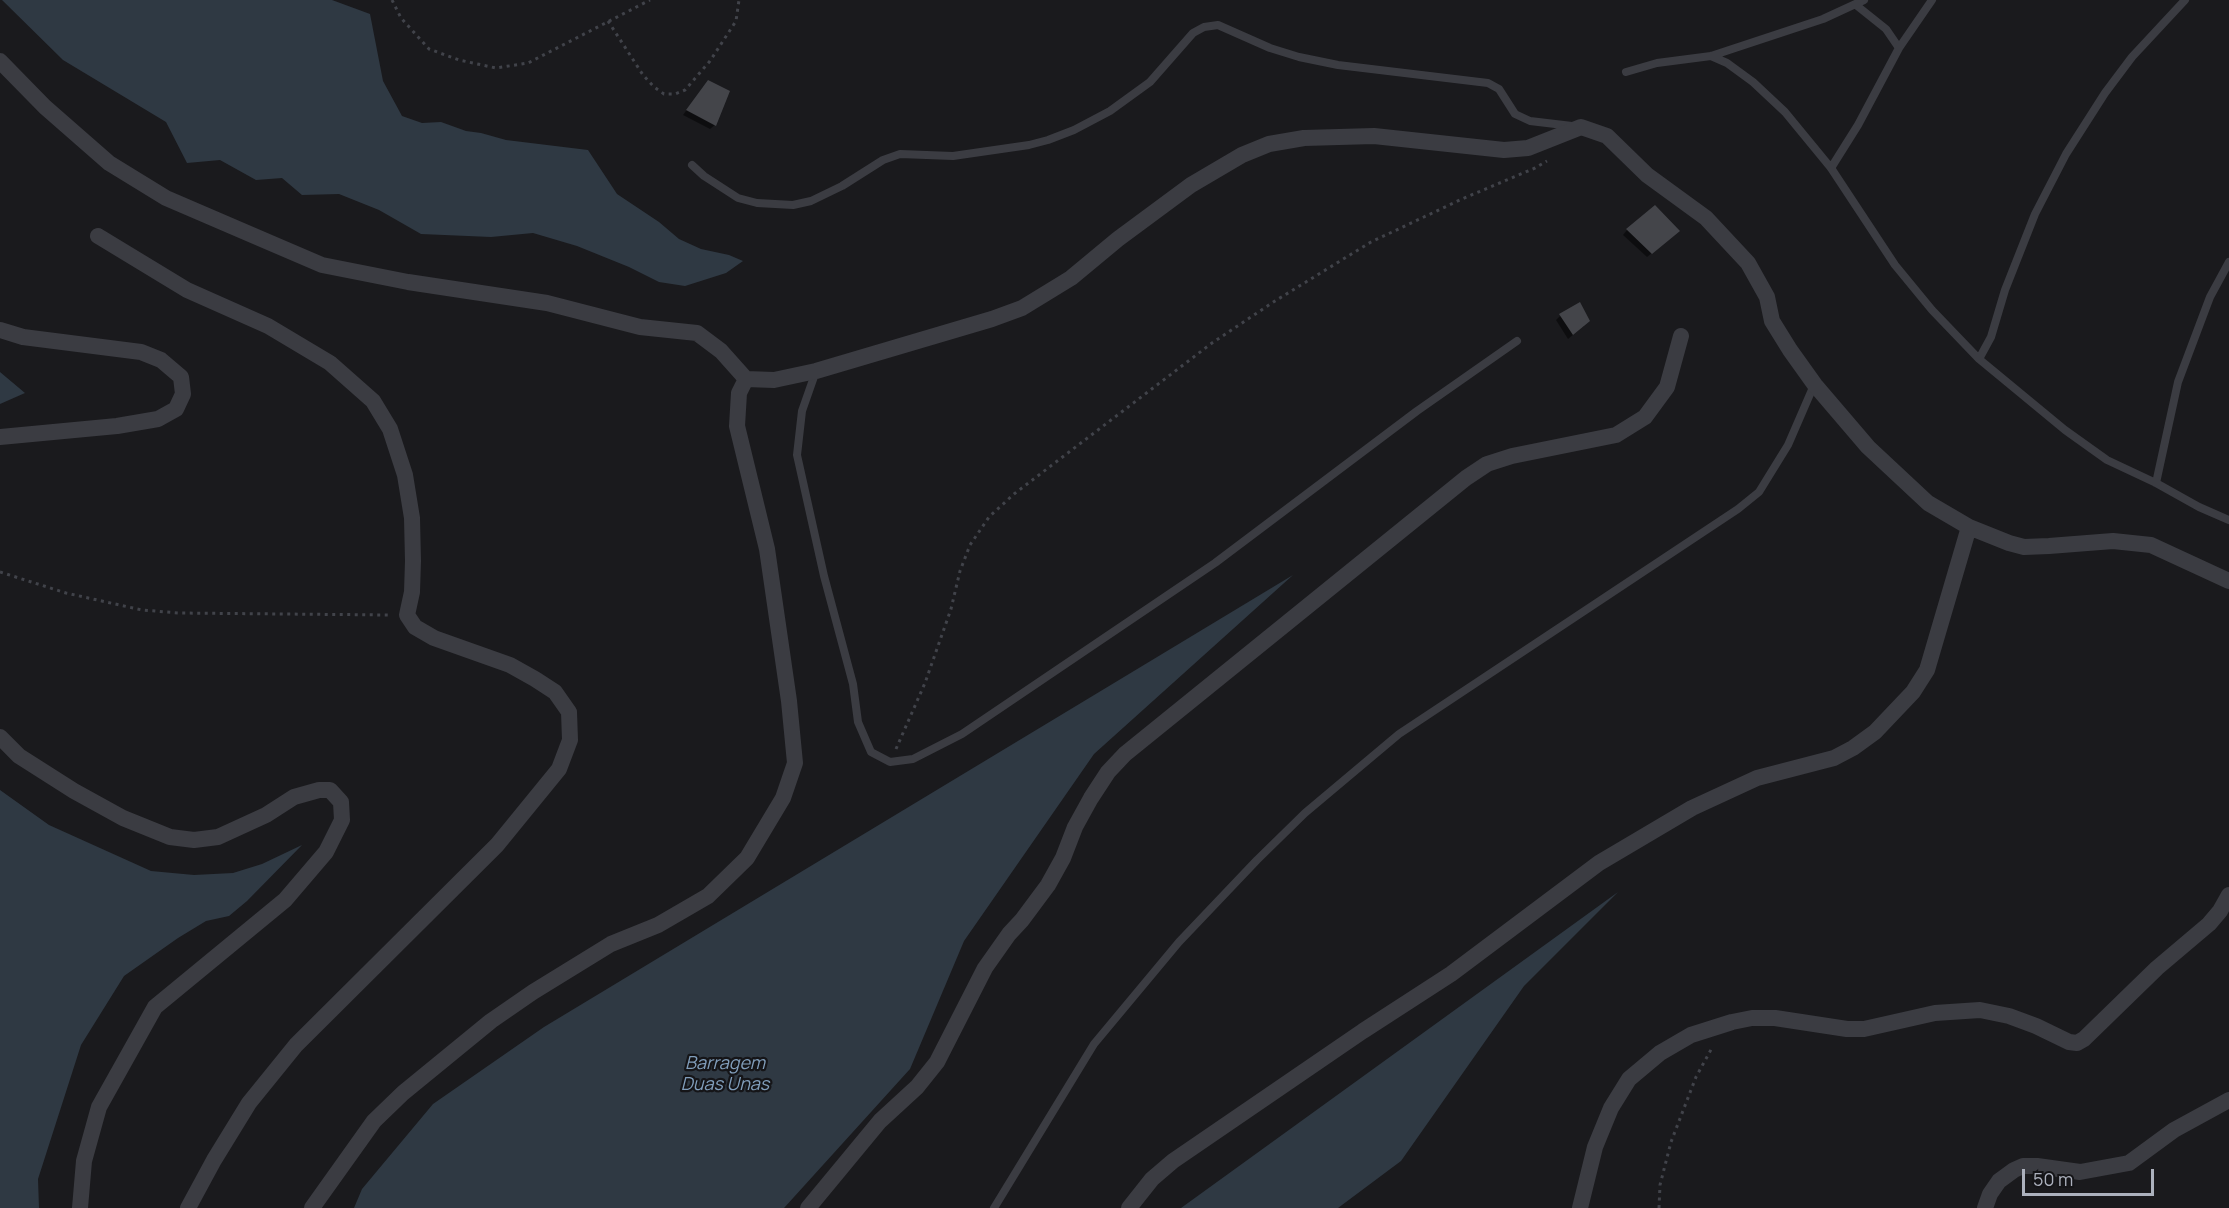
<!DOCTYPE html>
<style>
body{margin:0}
#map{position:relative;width:2229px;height:1208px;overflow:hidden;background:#1a1a1d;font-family:Manrope,sans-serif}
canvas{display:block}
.scale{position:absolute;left:2022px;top:1169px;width:132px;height:27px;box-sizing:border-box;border:3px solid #acb1bd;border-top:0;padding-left:8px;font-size:18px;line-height:21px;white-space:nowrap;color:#acb1bd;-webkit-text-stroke:4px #151518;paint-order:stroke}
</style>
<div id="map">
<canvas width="2229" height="1208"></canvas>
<div class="scale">50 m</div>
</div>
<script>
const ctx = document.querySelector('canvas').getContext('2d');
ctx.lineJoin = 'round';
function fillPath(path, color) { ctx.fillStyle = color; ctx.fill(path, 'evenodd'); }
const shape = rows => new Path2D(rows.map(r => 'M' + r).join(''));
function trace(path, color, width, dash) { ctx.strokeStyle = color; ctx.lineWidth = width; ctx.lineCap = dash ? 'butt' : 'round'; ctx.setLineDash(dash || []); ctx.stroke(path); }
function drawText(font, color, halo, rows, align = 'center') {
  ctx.font = font + ' Manrope,sans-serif'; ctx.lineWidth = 4.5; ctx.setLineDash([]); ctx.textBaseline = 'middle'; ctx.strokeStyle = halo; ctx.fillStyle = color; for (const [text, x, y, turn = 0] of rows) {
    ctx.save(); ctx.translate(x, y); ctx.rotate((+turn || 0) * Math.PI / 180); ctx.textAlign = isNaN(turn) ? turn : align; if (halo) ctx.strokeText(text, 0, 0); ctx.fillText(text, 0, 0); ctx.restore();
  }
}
fillPath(shape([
 [2,0,332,0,370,14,383,81,402,116,422,123,441,122,466,131,481,133,506,140,588,150,617,194,659,222,679,239,701,249,729,255,743,261,726,273,685,286,659,282,629,267,577,246,533,233,491,237,421,234,379,210,339,194,302,195,282,178,256,180,220,160,187,163,166,122,63,60],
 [0,372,25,393,0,404],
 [1293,575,1094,754,964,941,910,1069,784,1208,354,1208,362,1189,433,1104,544,1027],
 [0,790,49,825,151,871,194,875,233,873,262,864,302,845,247,901,229,916,206,921,178,938,124,976,81,1045,38,1179,39,1208,0,1208],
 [1618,892,1524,986,1401,1161,1338,1208,1181,1208]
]), '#2f3943');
fillPath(shape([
 [703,87,715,125,710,129,683,115],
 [1627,230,1674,235,1647,257,1623,235],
 [1560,316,1584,326,1568,339,1556,320]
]), '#0007');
fillPath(shape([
 [708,80,730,91,716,126,686,110],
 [1655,205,1680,231,1652,254,1626,229],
 [1580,302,1590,321,1573,335,1559,314]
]), '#44454a');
trace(shape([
 [392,0,401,18,429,49,459,60,496,68,528,63,650,0],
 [608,21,643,75,654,87,664,94,675,94,685,90,710,61,736,21,739,0],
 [0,572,66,593,142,610,179,613,390,615],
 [896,749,925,683,951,609,960,571,970,545,989,517,1014,494,1212,343,1275,301,1371,242,1462,199,1535,168,1547,161],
 [1659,1208,1660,1185,1671,1142,1696,1077,1713,1046]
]), '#41434a', 3, [3, 4.5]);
trace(shape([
 [1856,5,1886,29,1899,48],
 [1711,56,1727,63,1753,82,1785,112,1831,168,1895,265,1932,310,1979,359,2065,430,2107,460,2156,483,2199,507,2229,520],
 [1626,72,1657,63,1711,56,1823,19,1864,0],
 [692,165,704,176,738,198,757,203,793,205,811,201,842,186,883,160,900,154,953,156,1029,145,1048,140,1074,130,1110,111,1150,82,1193,33,1204,27,1218,25,1270,48,1299,57,1338,65,1488,83,1499,89,1515,114,1530,121,1572,126],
 [1831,168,1858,125,1899,48,1932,0],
 [1979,359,1991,337,2005,290,2035,214,2066,154,2105,93,2132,57,2185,0],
 [816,371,802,411,797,455,824,576,853,684,858,722,871,752,890,762,913,759,962,734,1215,563,1417,411,1517,341],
 [2156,483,2178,382,2210,297,2229,262],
 [994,1208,1094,1044,1179,942,1257,860,1305,813,1399,734,1738,509,1759,492,1788,445,1814,385]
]), '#3b3c42', 8);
trace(shape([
 [0,61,45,107,109,163,166,198,259,238,322,265,408,282,547,303,640,327,697,333,721,351,746,379],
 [98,236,187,290,268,326,330,363,373,401,390,429,405,475,412,518,413,561,412,592,407,615,415,627,434,638,510,665,535,679,555,692,569,712,570,740,559,769,497,845,296,1045,249,1103,214,1160,188,1208],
 [0,330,23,337,141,352,161,360,181,377,183,394,176,409,158,419,117,426,0,437],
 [0,737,19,756,74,791,123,818,170,837,194,840,218,837,266,815,294,797,319,790,330,790,341,802,342,820,326,852,285,900,155,1007,99,1107,84,1161,80,1208],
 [312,1208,374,1121,403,1093,491,1021,533,992,611,944,658,925,708,896,747,858,783,798,795,763,789,701,767,549,737,426,739,393,746,379,774,380,816,371,992,319,1022,308,1071,278,1118,239,1191,185,1242,155,1269,144,1304,138,1374,136,1504,150,1528,148,1581,127,1607,136,1647,175,1706,218,1748,263,1767,297,1772,321,1790,350,1815,385,1868,447,1928,503,1969,527,2009,543,2024,547,2049,546,2113,541,2151,545,2229,581],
 [808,1208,880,1121,917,1087,937,1062,985,968,1009,934,1022,920,1048,885,1063,858,1075,827,1091,798,1108,772,1125,754,1466,478,1487,464,1512,456,1616,435,1645,417,1667,387,1681,336],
 [1129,1208,1152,1179,1173,1161,1363,1031,1451,974,1599,863,1692,808,1757,778,1834,758,1853,748,1875,732,1913,692,1927,670,1969,527],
 [1580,1208,1595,1147,1611,1108,1629,1079,1660,1053,1691,1035,1732,1022,1752,1018,1775,1018,1847,1029,1864,1029,1935,1013,1980,1010,2009,1016,2036,1026,2069,1042,2077,1043,2084,1039,2157,968,2209,924,2220,911,2229,895],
 [1985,1208,1990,1194,1999,1181,2014,1170,2023,1166,2037,1166,2080,1172,2129,1163,2174,1130,2229,1100]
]), '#3b3c42', 16);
drawText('italic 18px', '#819ebb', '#151518', [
 ["Barragem",725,1064],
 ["Duas Unas",725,1085]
]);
</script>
